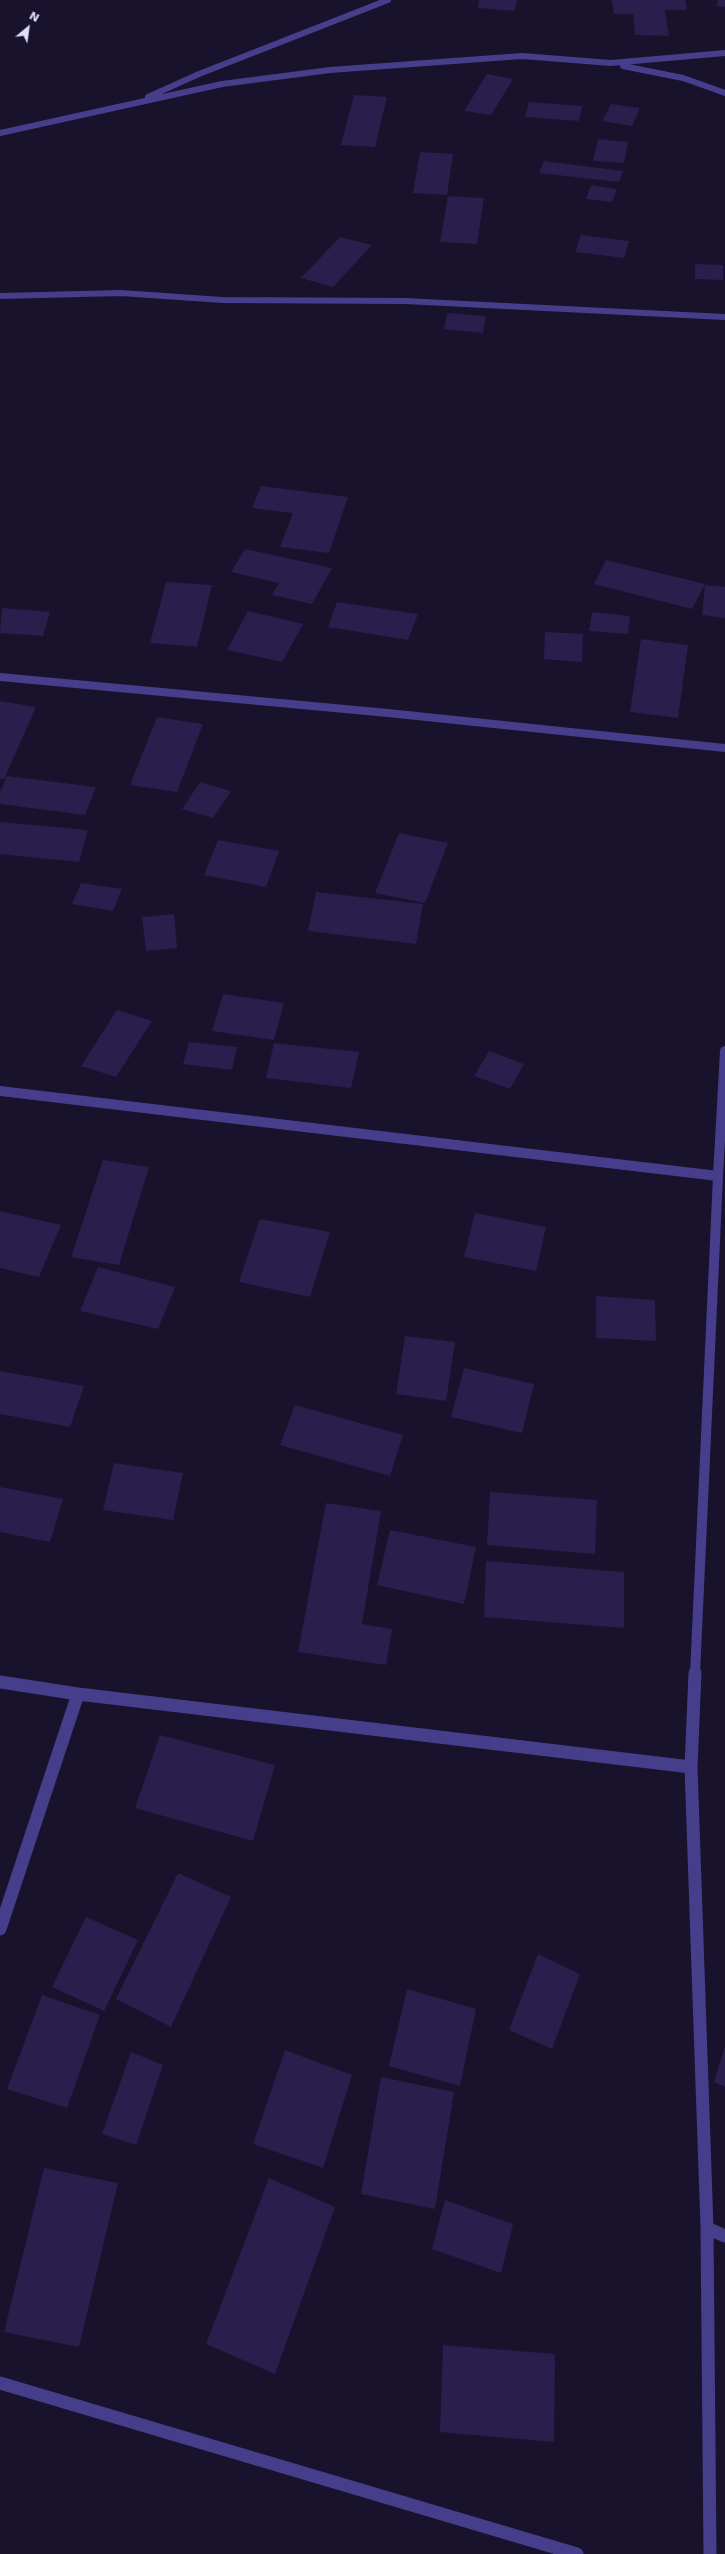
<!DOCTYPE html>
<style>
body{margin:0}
#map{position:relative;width:725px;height:2554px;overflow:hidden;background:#18122c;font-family:"DejaVu Sans",sans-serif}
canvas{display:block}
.north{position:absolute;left:8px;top:8px;width:40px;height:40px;-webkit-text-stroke:3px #18122c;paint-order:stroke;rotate:29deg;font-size:11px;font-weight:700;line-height:16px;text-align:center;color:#e3ddfe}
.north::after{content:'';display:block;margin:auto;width:14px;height:18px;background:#e3ddfe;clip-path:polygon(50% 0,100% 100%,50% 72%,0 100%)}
</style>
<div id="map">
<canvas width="725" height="2554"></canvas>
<div class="north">N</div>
</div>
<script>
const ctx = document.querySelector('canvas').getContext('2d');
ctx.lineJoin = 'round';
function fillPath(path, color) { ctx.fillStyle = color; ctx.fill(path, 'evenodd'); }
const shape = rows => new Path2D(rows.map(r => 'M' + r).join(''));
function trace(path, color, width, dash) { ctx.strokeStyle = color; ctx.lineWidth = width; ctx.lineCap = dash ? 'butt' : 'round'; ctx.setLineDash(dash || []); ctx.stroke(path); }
fillPath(shape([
 [479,0,517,0,515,11,478,8],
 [612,0,685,0,687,10,665,10,669,36,635,35,633,14,614,14],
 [718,0,725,0,725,7,716,6],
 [487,74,513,79,491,115,464,111],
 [354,95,387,97,375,147,341,145],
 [529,102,582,106,579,121,525,117],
 [611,104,640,108,632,126,602,121],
 [598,139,628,142,624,163,593,161],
 [420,152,453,154,447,195,413,193],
 [544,161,623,171,619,182,539,173],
 [591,185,617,189,612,202,586,199],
 [448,196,484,198,477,244,440,242],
 [581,235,629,241,624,258,575,252],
 [340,237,372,245,333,287,301,278],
 [695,264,723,265,723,280,695,279],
 [447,313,486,316,483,333,444,329],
 [261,486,348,497,329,553,280,547,293,513,252,508],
 [245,549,332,568,312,604,272,595,279,583,231,572],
 [606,560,705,584,692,609,594,584],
 [166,582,212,585,197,647,150,643],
 [705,585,725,587,725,618,702,615],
 [337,602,418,614,408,640,328,627],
 [2,608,50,612,43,636,0,633],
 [248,611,303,624,282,662,227,650],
 [592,612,630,616,628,634,589,631],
 [545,632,583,634,582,662,544,659],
 [641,639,688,645,678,718,630,712],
 [0,701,36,707,4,779,0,779],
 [157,717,203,724,177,792,130,785],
 [7,776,96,787,85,815,0,804,0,792],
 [200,782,231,791,213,818,182,809],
 [0,822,88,830,79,862,0,854],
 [399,833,448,843,425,903,375,893],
 [218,840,279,851,266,887,204,875],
 [81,883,122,889,113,911,72,904],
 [316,892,423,904,416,944,308,931],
 [174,914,177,948,146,951,142,917],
 [223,994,284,1003,274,1040,212,1031],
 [117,1010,152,1021,116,1077,81,1066],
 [189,1042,237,1047,232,1070,183,1064],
 [274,1043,359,1052,351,1088,266,1078],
 [489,1051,524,1064,510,1089,474,1076],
 [103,1160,149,1167,119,1265,71,1257],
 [0,1211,61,1225,39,1277,0,1268],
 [475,1213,546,1227,536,1271,464,1257],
 [260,1219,330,1232,310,1297,239,1282],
 [98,1267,175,1287,158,1329,80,1311],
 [596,1296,655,1300,656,1341,596,1338],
 [405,1336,455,1342,446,1401,396,1394],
 [464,1368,534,1384,522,1433,451,1417],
 [0,1371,84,1386,70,1427,0,1414],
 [295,1405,403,1435,390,1476,280,1445],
 [114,1463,183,1473,173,1520,103,1510],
 [0,1487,63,1499,50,1542,0,1532],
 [490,1492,597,1500,595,1554,487,1545],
 [326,1503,381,1511,362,1624,392,1629,386,1665,298,1652],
 [390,1530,476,1547,464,1604,377,1585],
 [486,1561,624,1572,624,1628,484,1617],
 [160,1735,275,1765,253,1841,135,1808],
 [178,1873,231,1897,171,2027,116,1999],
 [86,1917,138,1940,104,2011,52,1987],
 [538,1954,580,1974,552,2049,509,2030],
 [407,1989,476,2009,460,2086,389,2066],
 [42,1995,100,2015,67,2108,7,2089],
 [725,2046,725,2087,714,2082],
 [285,2050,352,2075,323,2168,253,2144],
 [131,2052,163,2065,136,2145,102,2134],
 [381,2077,454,2092,435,2209,361,2194],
 [44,2168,118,2183,79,2347,4,2332],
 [269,2178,335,2207,275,2374,206,2344],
 [445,2200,513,2224,501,2273,432,2249],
 [443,2345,555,2354,554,2442,440,2432]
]), '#2a1e4c');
trace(shape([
 [623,66,683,78,725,93],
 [148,97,199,74,388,0],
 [0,133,222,84,330,70,522,56,611,63,725,53],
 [0,296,121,293,222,300,405,301,725,317]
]), '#463e8a', 6);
trace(shape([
 [0,677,388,713,725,748]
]), '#463e8a', 8);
trace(shape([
 [0,1091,718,1176,695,1674],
 [718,1176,725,1051]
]), '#463e8a', 10);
trace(shape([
 [695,1673,691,1767,707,2228,710,2554],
 [0,1682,78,1694,691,1767],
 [0,1929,78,1694],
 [707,2228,725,2236],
 [0,2383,577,2554]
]), '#463e8a', 13);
</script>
